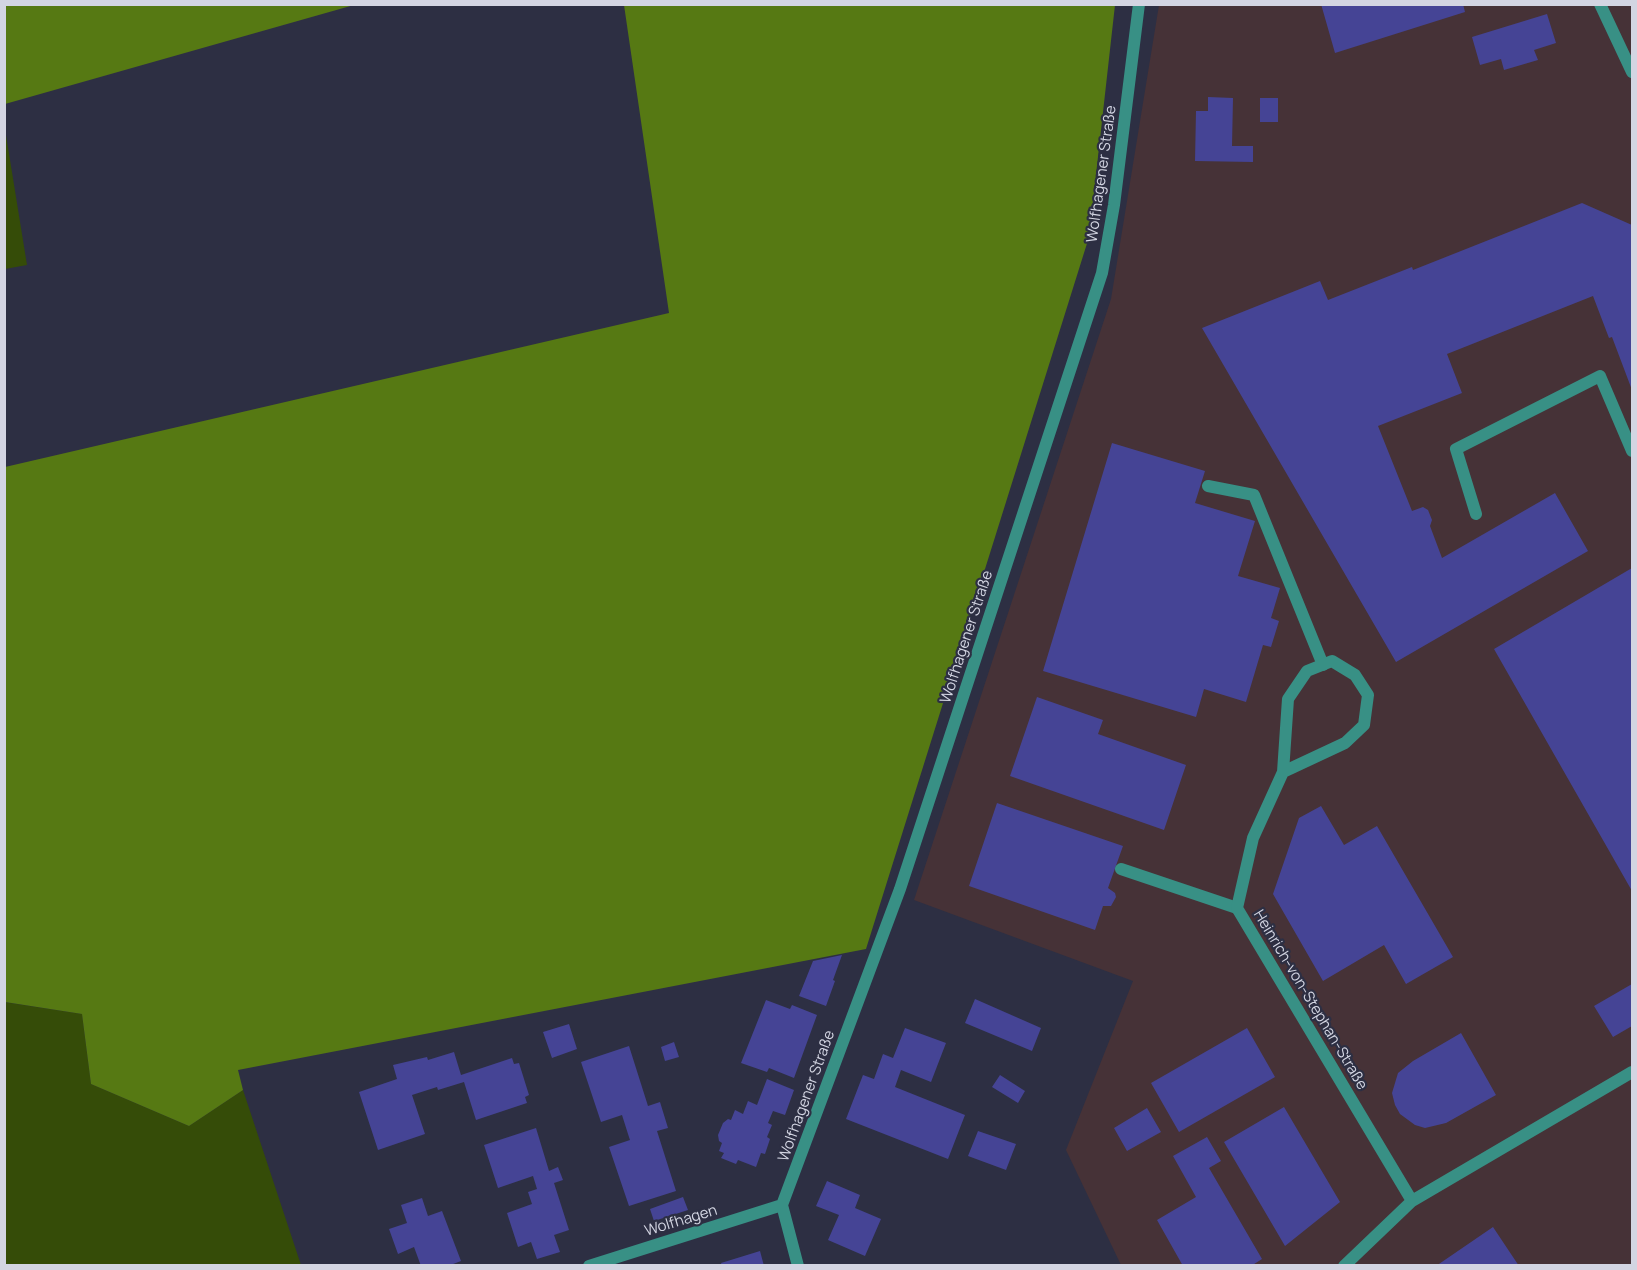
<!DOCTYPE html>
<meta charset="utf-8">
<style>
body{margin:0}
#map{position:relative;width:1637px;height:1270px;overflow:hidden;background:#2d2f43;font-family:Manrope,sans-serif}
canvas{display:block}
.frame{position:absolute;inset:0;border:6px solid #d3d5e2;pointer-events:none}
</style>
<div id="map">
<canvas width="1637" height="1270"></canvas>
<div class="frame"></div>
</div>
<script>
const ctx = document.querySelector('canvas').getContext('2d');
ctx.lineJoin = 'round';
function fillPath(path, color) { ctx.fillStyle = color; ctx.fill(path, 'evenodd'); }
const shape = rows => new Path2D(rows.map(r => 'M' + r).join(''));
function trace(path, color, width, dash) { ctx.strokeStyle = color; ctx.lineWidth = width; ctx.lineCap = dash ? 'butt' : 'round'; ctx.setLineDash(dash || []); ctx.stroke(path); }
function drawText(font, color, halo, rows, align = 'center') {
  ctx.font = font + ' Manrope,sans-serif'; ctx.lineWidth = 4.5; ctx.setLineDash([]); ctx.textBaseline = 'middle'; ctx.strokeStyle = halo; ctx.fillStyle = color; for (const [text, x, y, turn = 0] of rows) {
    ctx.save(); ctx.translate(x, y); ctx.rotate((+turn || 0) * Math.PI / 180); ctx.textAlign = isNaN(turn) ? turn : align; if (halo) ctx.strokeText(text, 0, 0); ctx.fillText(text, 0, 0); ctx.restore();
  }
}
fillPath(shape([
 [1159,5,1632,5,1632,1265,1121,1265,1066,1150,1133,981,914,900,1111,299]
]), '#463237');
fillPath(shape([
 [5,129,27,265,5,269,4,269],
 [4,1002,82,1014,91,1084,189,1126,243,1090,301,1265,5,1265]
]), '#354c08');
fillPath(shape([
 [5,4,354,4,354,5,5,104],
 [624,5,1115,5,1089,237,866,949,238,1070,243,1090,189,1126,91,1084,82,1014,5,1002,5,467,669,313]
]), '#567913');
fillPath(shape([
 [1321,4,1463,4,1465,12,1335,53],
 [1547,14,1556,43,1534,50,1538,60,1504,70,1501,59,1480,65,1472,37],
 [1208,97,1233,98,1232,146,1253,146,1253,162,1195,161,1196,111,1208,111],
 [1260,98,1278,98,1278,122,1260,122],
 [1582,203,1632,225,1632,390,1612,337,1609,338,1593,296,1447,354,1462,393,1378,426,1412,511,1423,507,1428,510,1432,520,1430,526,1442,558,1555,493,1588,551,1396,662,1202,328,1320,281,1328,300,1412,267,1413,270],
 [1112,443,1205,471,1195,503,1255,521,1238,576,1280,588,1271,618,1279,621,1271,647,1263,645,1246,702,1204,689,1196,717,1043,671],
 [1632,568,1632,891,1494,649],
 [1037,697,1103,720,1098,734,1186,765,1164,830,1010,776],
 [997,803,1123,846,1108,888,1115,893,1116,897,1111,906,1103,906,1095,930,969,886],
 [1321,806,1344,845,1377,826,1453,957,1406,984,1384,945,1323,981,1273,894,1299,818],
 [842,955,833,980,835,981,826,1006,799,996,813,961],
 [1632,984,1632,1026,1613,1037,1594,1006],
 [975,999,1041,1028,1032,1051,965,1023],
 [766,1000,790,1009,792,1005,817,1015,794,1078,769,1068,767,1072,741,1063],
 [569,1024,577,1049,552,1058,543,1032],
 [905,1028,946,1043,931,1082,901,1070,895,1087,965,1115,948,1159,846,1119,863,1075,874,1079,883,1054,893,1058],
 [1247,1028,1275,1077,1179,1132,1151,1083],
 [1461,1033,1496,1095,1446,1123,1425,1128,1415,1125,1400,1114,1395,1105,1392,1093,1398,1073,1413,1061],
 [674,1042,679,1057,665,1061,661,1047],
 [629,1046,648,1106,660,1102,668,1128,657,1131,676,1191,629,1206,609,1147,630,1140,628,1134,622,1115,601,1122,581,1062],
 [454,1052,461,1075,512,1058,514,1064,519,1063,529,1095,525,1097,527,1103,476,1120,464,1082,438,1090,437,1087,412,1095,425,1134,378,1150,359,1092,397,1079,393,1065,427,1057,428,1060],
 [1000,1075,1025,1091,1018,1103,992,1087],
 [767,1079,794,1090,785,1115,773,1111,768,1123,772,1125,767,1137,770,1139,765,1154,761,1153,756,1167,738,1160,736,1164,721,1158,724,1153,719,1151,722,1143,719,1141,718,1135,723,1123,728,1119,731,1120,735,1110,743,1114,748,1101,757,1105],
 [1284,1107,1340,1202,1285,1246,1224,1142],
 [1147,1108,1161,1132,1127,1151,1114,1128],
 [536,1128,549,1171,558,1167,563,1180,554,1183,569,1230,554,1235,560,1252,537,1259,531,1242,518,1247,507,1213,532,1204,528,1192,537,1189,533,1176,498,1188,484,1145],
 [978,1131,1016,1144,1006,1170,968,1156],
 [1207,1137,1221,1161,1209,1168,1262,1259,1251,1266,1183,1266,1157,1220,1196,1197,1173,1156],
 [827,1181,860,1195,855,1208,881,1219,865,1256,828,1240,839,1215,816,1206],
 [683,1197,688,1210,654,1221,650,1209],
 [422,1198,428,1216,442,1211,461,1261,448,1266,421,1266,414,1247,398,1254,389,1229,407,1223,401,1205],
 [1493,1227,1519,1266,1436,1266],
 [760,1251,764,1266,722,1266,721,1263]
]), '#454495');
trace(shape([
 [1208,486,1254,495,1323,665],
 [1476,514,1456,449,1600,376,1632,451],
 [1121,869,1237,908]
]), '#389085', 12);
trace(shape([
 [1600,4,1632,72],
 [1283,772,1345,743,1364,725,1368,695,1355,675,1332,661,1307,671,1288,699,1283,772,1253,838,1237,908,1412,1201,1632,1072],
 [589,1266,782,1205],
 [798,1266,782,1205,900,889,1102,273,1114,205,1139,4],
 [1344,1266,1412,1201]
]), '#389085', 12);
drawText('15px', '#d3d5e2', '#2d2f43', [
 ["Wolfhagener Straße",1102,174,-82],
 ["Wolfhagener Straße",967,637,-72],
 ["Heinrich-von-Stephan-Straße",1310,1000,59],
 ["Wolfhagener Straße",807,1096,-70],
 ["Wolfhagen",681,1221,-17]
]);
</script>
